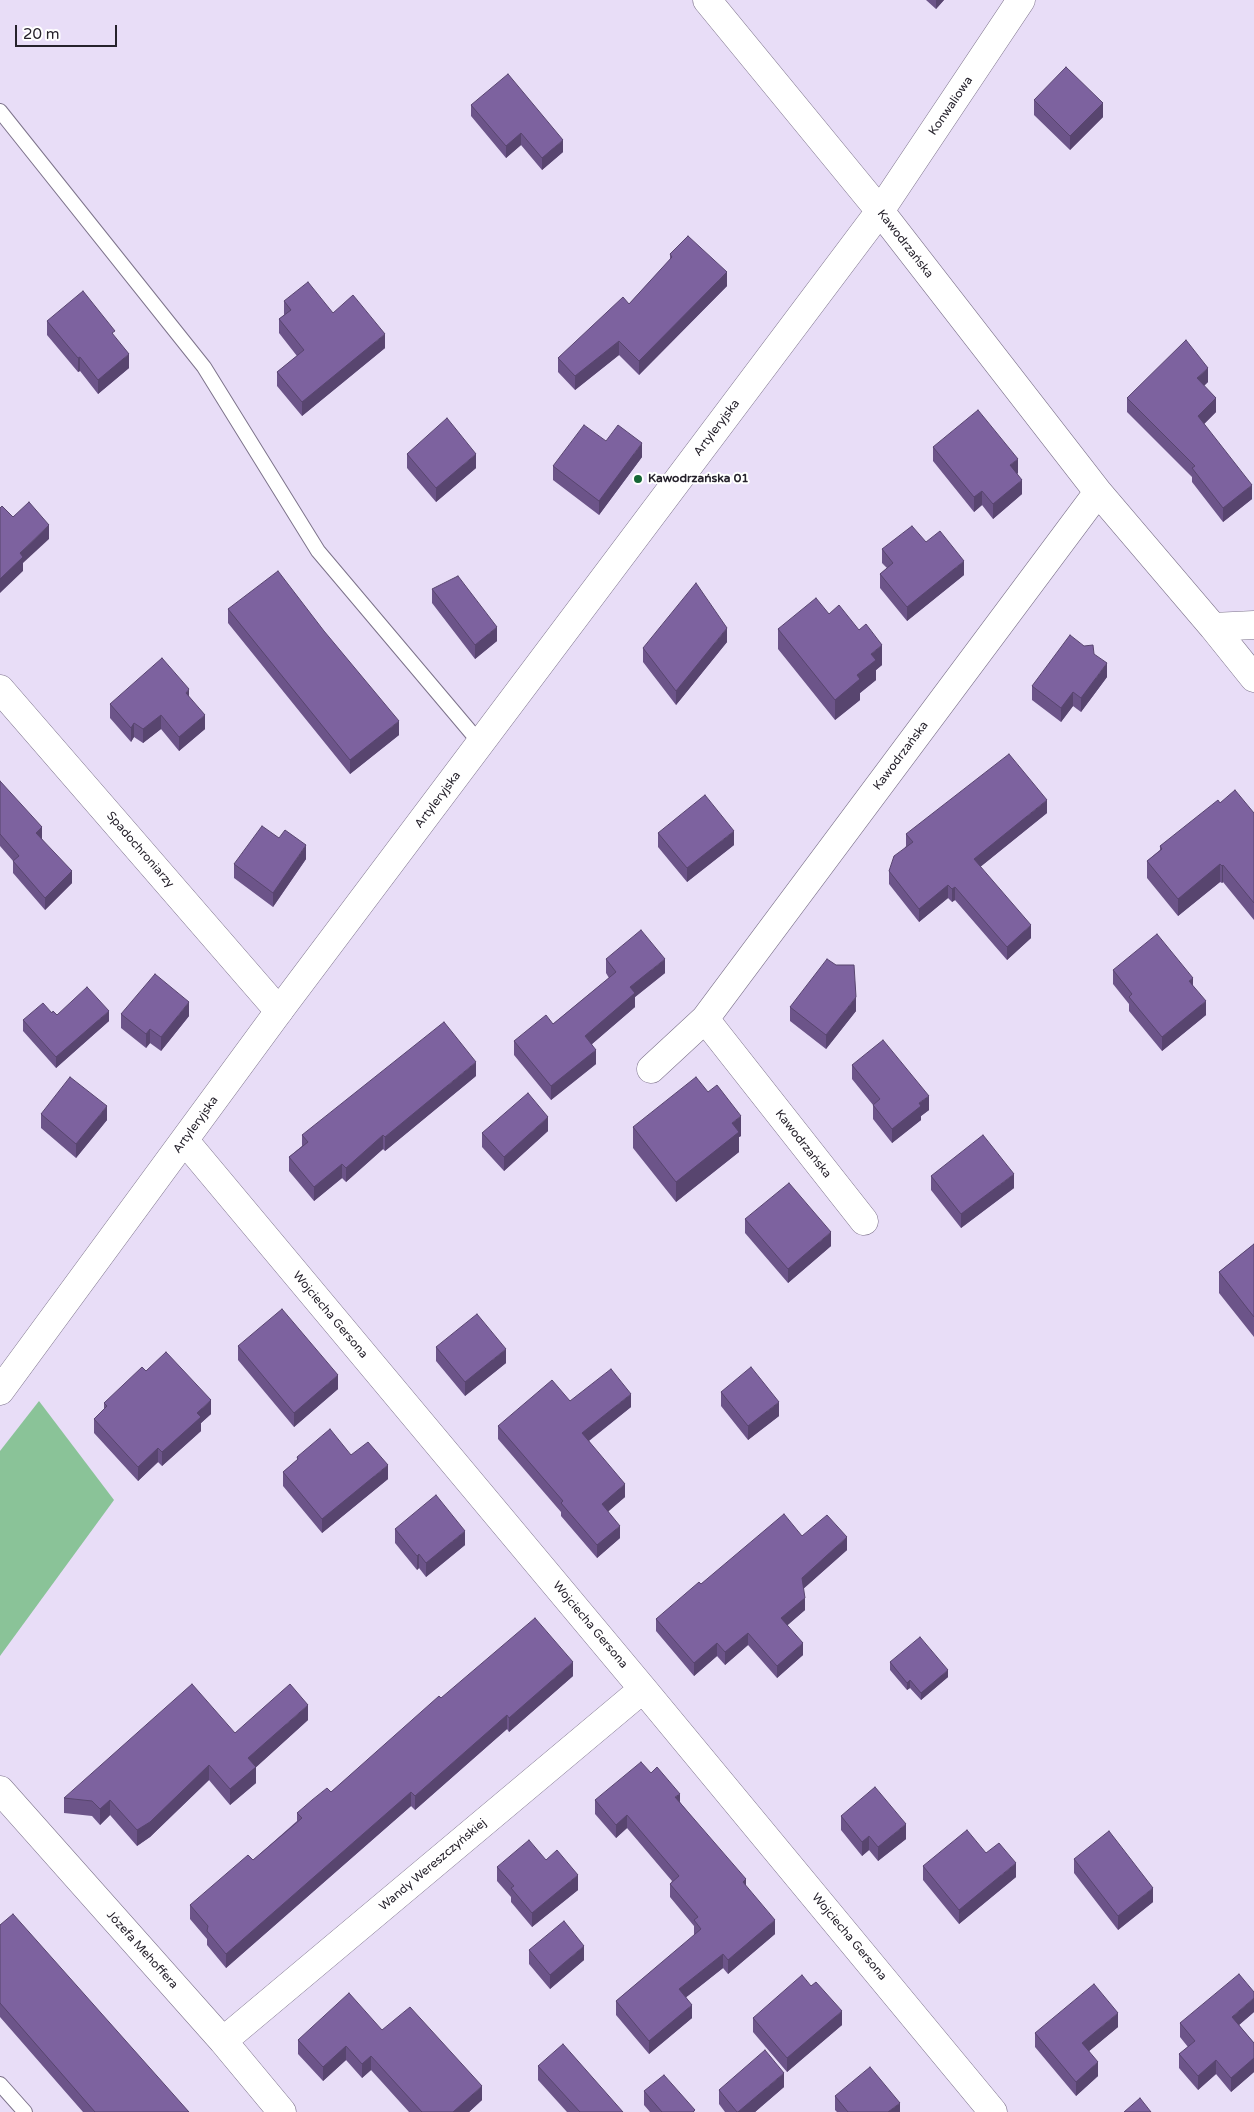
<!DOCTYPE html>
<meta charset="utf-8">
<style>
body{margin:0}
#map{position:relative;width:1254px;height:2112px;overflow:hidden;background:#e8ddf7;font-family:"Varela Round",sans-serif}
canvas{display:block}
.scale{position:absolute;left:15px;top:25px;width:102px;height:22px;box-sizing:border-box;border:2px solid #26222c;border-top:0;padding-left:6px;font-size:15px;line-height:18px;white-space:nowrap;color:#26222c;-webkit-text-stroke:4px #fff;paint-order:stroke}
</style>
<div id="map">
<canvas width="1254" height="2112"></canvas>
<div class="scale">20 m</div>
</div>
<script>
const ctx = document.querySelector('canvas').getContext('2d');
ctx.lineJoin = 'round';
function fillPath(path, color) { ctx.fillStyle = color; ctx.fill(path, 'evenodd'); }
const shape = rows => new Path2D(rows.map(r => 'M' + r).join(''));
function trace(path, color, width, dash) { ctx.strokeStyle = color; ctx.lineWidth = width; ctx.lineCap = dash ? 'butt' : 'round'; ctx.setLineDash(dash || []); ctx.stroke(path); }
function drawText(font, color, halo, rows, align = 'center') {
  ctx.font = font + ' "Varela Round",sans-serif'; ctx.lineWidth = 4; ctx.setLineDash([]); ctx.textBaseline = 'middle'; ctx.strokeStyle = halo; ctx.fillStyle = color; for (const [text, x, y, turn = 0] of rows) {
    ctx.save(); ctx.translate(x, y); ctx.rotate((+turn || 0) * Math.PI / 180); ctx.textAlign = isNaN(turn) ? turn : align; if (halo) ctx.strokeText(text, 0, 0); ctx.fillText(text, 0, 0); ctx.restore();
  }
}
fillPath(shape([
 [39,1401,114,1500,0,1656,0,1451]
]), '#8ac398');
const lane = shape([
 [0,111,204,367,318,551,480,743],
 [0,2084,25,2112]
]);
const street = shape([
 [707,0,880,211,1098,492,1213,627,1254,678],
 [1213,627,1254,625],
 [0,689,279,1011],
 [651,1069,705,1019],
 [185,1141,643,1689,993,2112],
 [864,1221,705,1019,1098,492],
 [0,1790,223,2041,282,2112],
 [223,2041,643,1689]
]);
const secondary = shape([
 [0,1391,279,1011,880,211,1021,0]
]);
trace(lane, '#7d738b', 16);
trace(street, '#7d738b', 29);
trace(secondary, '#7d738b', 29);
trace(lane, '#fff', 14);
trace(street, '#fff', 28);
trace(secondary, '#fff', 28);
fillPath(shape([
 [926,0,944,0,936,9],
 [1034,100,1103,117,1070,150,1034,115],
 [471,105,563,152,542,170,521,145,506,158,471,116],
 [670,254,727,286,639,375,619,355,575,390,558,372,558,358,629,304,670,260],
 [284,301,333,313,385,348,302,416,277,386,277,372,297,356,279,333,279,319,284,315],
 [47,321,115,337,129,368,98,394,80,371,78,372,47,335],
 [1208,382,1204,386,1216,412,1204,424,1252,499,1223,522,1192,482,1192,477,1127,412,1127,398],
 [606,441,642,457,599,515,553,480,553,466],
 [933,447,1018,473,1017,474,1022,494,993,519,982,505,974,512,933,461],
 [407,454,476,468,436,502,407,468],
 [926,542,964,575,907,621,880,588,880,574,887,568,882,563,882,549],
 [432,589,497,641,475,659,432,603],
 [228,609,399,735,350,774,228,623],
 [829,614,882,665,876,670,876,680,860,693,860,700,835,720,778,649,778,629],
 [727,642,676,705,643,662,643,648],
 [1107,677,1081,712,1073,706,1061,722,1032,700,1032,686],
 [189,697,205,729,179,751,161,729,143,743,134,737,131,742,110,718,110,704],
 [0,781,42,839,72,883,45,910,13,873,13,861,0,846],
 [1220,803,1254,813,1254,920,1223,882,1222,883,1220,882,1178,916,1147,878,1147,861,1160,850,1160,846],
 [1047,813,980,867,1031,938,1007,960,955,900,952,902,948,898,919,922,889,884,889,871,906,846,906,834],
 [658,833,734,845,687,882,658,847],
 [306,859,273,907,234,878,234,864],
 [606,959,665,973,635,997,635,1007,592,1044,596,1064,551,1100,514,1055,514,1041,553,1024,609,978,606,973],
 [1113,970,1193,986,1206,1015,1162,1051,1129,1011,1129,1004,1113,984],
 [790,1007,856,1011,826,1049,790,1021],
 [52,1013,57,1015,109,1021,56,1068,23,1031,23,1020],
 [121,1014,189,1016,161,1051,150,1043,146,1048,121,1028],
 [852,1065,929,1110,921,1116,921,1120,892,1143,873,1119,873,1105,852,1079],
 [476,1076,385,1151,383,1149,346,1182,342,1178,314,1201,289,1171,289,1157,302,1146,302,1135],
 [41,1114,107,1120,76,1158,41,1128],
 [633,1127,741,1136,739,1137,739,1152,676,1202,633,1148],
 [548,1131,504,1171,482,1147,482,1133],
 [931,1176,1014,1188,961,1228,931,1190],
 [745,1219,831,1246,788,1283,745,1233],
 [1254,1244,1254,1337,1219,1293,1219,1272],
 [238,1346,338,1389,294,1427,238,1360],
 [436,1347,506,1363,465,1396,436,1361],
 [146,1371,211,1414,201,1423,201,1431,162,1466,158,1462,138,1481,94,1433,94,1419,104,1410,104,1403],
 [721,1392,779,1416,748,1440,721,1406],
 [570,1401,631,1407,589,1441,625,1497,608,1511,620,1538,597,1558,561,1516,561,1512,498,1439,498,1426],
 [297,1457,388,1479,322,1533,283,1486,283,1472,297,1460],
 [395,1529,465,1545,426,1577,419,1568,417,1570,395,1543],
 [802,1536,847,1550,803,1589,805,1610,787,1625,803,1655,777,1678,748,1645,725,1665,717,1656,694,1676,656,1631,656,1619,701,1584],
 [890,1662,948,1677,921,1700,910,1688,907,1690,890,1670],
 [573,1676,509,1732,507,1729,415,1810,411,1806,226,1968,207,1945,207,1939,190,1919,190,1905,253,1860,297,1821,297,1813,331,1792,441,1698],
 [308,1720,256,1767,256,1783,230,1805,209,1780,150,1837,137,1846,110,1815,100,1825,92,1816,64,1813,64,1798,235,1733],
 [651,1773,680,1802,746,1886,775,1934,728,1974,723,1968,686,1997,692,2018,649,2054,616,2015,616,2001,695,1935,694,1934,694,1926,670,1897,670,1884,672,1881,627,1828,616,1838,595,1814,595,1800],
 [841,1816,906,1839,878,1861,869,1850,862,1856,841,1830],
 [1074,1859,1153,1902,1118,1930,1074,1873],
 [546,1860,578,1890,532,1927,511,1902,511,1897,497,1881,497,1867],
 [923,1866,1016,1877,959,1924,923,1880],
 [0,1925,189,2112,83,2112,0,2017],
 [529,1950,584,1960,550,1989,529,1964],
 [811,1986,842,2025,787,2072,753,2032,753,2018],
 [1254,2012,1239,2025,1254,2043,1254,2072,1231,2092,1216,2074,1198,2090,1179,2068,1179,2054,1188,2047,1180,2037,1180,2023],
 [1118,2027,1089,2051,1098,2076,1076,2096,1035,2047,1035,2033],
 [382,2030,482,2100,469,2112,409,2112,371,2070,362,2078,346,2060,323,2081,298,2054,298,2040],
 [538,2066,623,2112,567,2112,538,2080],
 [784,2087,755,2112,725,2112,719,2104,719,2090],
 [644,2091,695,2112,650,2112,644,2105],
 [835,2096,900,2112,837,2112,835,2110]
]), '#6c5489');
fillPath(shape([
 [936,0,944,0,936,9],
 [1103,103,1103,117,1070,150,1070,136],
 [521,133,521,145,506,158,506,146],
 [563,140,563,152,542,170,542,158],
 [727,272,727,286,639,375,639,361],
 [385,334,385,348,302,416,302,402],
 [619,341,619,355,575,390,575,376],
 [129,354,129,368,98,394,98,380],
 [80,357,80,371,78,372,78,358],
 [1208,368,1208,382,1197,392,1197,378],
 [1216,398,1216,412,1198,430,1198,416],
 [642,443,642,457,599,515,599,501],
 [476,454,476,468,436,502,436,488],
 [1018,459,1018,473,1010,479,1010,465],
 [1022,480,1022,494,993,519,993,504],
 [1252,485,1252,499,1223,522,1223,508],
 [982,491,982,505,974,512,974,497],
 [49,525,49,539,23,563,23,571,0,593,0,579,20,553],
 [964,561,964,575,907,621,907,607],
 [497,627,497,641,475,659,475,645],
 [727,628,727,642,676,705,676,691],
 [882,645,882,665,876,670,876,680,860,693,860,700,835,720,835,700,857,675,871,654],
 [1107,663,1107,677,1081,712,1081,698],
 [189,689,189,703,186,693],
 [1073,692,1073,706,1061,722,1061,708],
 [161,715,161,729,143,743,143,729],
 [205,715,205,729,179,751,179,737],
 [399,721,399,735,350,774,350,760],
 [134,723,134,737,131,742,131,728],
 [1047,800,1047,813,974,872,974,859],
 [42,827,42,839,36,845,36,833],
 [734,831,734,845,687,882,687,868],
 [306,845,306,859,273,907,273,893],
 [1220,864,1220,882,1178,916,1178,899],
 [1223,865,1223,882,1222,883,1222,866],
 [72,871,72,883,45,910,45,898],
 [948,885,948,898,919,922,919,909],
 [955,887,955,900,952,902,952,889],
 [1031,925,1031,938,1007,960,1007,947],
 [665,959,665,973,635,997,635,1007,585,1050,585,1036,630,987],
 [1193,978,1193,992,1189,981],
 [856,997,856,1011,826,1049,826,1035],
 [1206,1001,1206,1015,1162,1051,1162,1037],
 [189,1002,189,1016,161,1051,161,1037],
 [109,1011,109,1021,56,1068,56,1057],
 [150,1029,150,1043,146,1048,146,1034],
 [596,1050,596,1064,551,1100,551,1086],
 [476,1062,476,1076,385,1151,385,1137],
 [929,1096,929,1110,921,1116,921,1120,892,1143,892,1129,919,1103],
 [107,1106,107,1120,76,1158,76,1144],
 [741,1116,741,1136,739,1137,739,1152,676,1202,676,1182,732,1123],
 [548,1117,548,1131,504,1171,504,1157],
 [383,1135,383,1149,346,1182,346,1168],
 [342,1164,342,1178,314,1201,314,1187],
 [1014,1174,1014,1188,961,1228,961,1214],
 [831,1232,831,1246,788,1283,788,1269],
 [506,1349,506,1363,465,1396,465,1382],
 [338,1375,338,1389,294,1427,294,1413],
 [631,1394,631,1407,582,1446,582,1433],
 [211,1400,211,1414,201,1423,201,1431,162,1466,162,1452,197,1413],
 [779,1402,779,1416,748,1440,748,1426],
 [158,1448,158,1462,138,1481,138,1467],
 [388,1465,388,1479,322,1533,322,1519],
 [625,1484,625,1497,602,1517,602,1504],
 [620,1526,620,1538,597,1558,597,1545],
 [465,1531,465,1545,426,1577,426,1563],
 [847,1537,847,1550,802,1590,802,1578],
 [419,1554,419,1568,417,1570,417,1556],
 [805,1598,805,1610,781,1631,781,1618],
 [748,1633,748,1645,725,1665,725,1652],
 [717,1643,717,1656,694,1676,694,1663],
 [803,1643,803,1655,777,1678,777,1666],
 [573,1662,573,1676,509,1732,509,1718],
 [948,1670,948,1677,921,1700,921,1693],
 [910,1680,910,1688,907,1690,907,1683],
 [308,1705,308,1720,253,1770,256,1767,256,1783,230,1805,230,1789,248,1758],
 [507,1715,507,1729,415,1810,415,1796],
 [209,1765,209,1780,150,1837,137,1846,137,1830],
 [411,1792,411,1806,226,1968,226,1954],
 [680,1794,680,1807,675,1797],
 [110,1800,110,1815,100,1825,100,1809],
 [627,1815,627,1828,616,1838,616,1825],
 [906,1824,906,1839,878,1861,878,1847],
 [869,1836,869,1850,862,1856,862,1842],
 [1016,1863,1016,1877,959,1924,959,1910],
 [578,1875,578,1890,532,1927,532,1913],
 [746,1879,746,1892,743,1882],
 [1153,1888,1153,1902,1118,1930,1118,1916],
 [775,1920,775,1934,728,1974,728,1960],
 [584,1946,584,1960,550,1989,550,1975],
 [723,1954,723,1968,679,2003,679,1989],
 [1254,1998,1254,2012,1232,2031,1232,2017],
 [692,2005,692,2018,649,2054,649,2041],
 [842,2011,842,2025,787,2072,787,2058],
 [1118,2013,1118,2027,1082,2057,1082,2043],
 [346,2046,346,2060,323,2081,323,2067],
 [371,2056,371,2070,362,2078,362,2064],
 [1254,2058,1254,2072,1231,2092,1231,2078],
 [1216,2060,1216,2074,1198,2090,1198,2076],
 [1098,2062,1098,2076,1076,2096,1076,2082],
 [784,2073,784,2087,755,2112,738,2112],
 [482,2086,482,2100,469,2112,453,2112],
 [900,2103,900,2112,888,2112]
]), '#58456f');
const building = shape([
 [1066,67,1103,103,1070,136,1034,100,1066,67],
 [508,74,563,140,542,158,521,133,506,146,471,105,508,74],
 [688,236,727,272,639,361,619,341,575,376,558,358,623,297,629,304,672,257,670,254,688,236],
 [308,282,333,313,353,295,385,334,302,402,277,372,304,350,279,319,291,310,284,301,308,282],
 [83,291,115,331,112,333,129,354,98,380,80,357,78,358,47,321,83,291],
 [1186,340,1208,368,1197,378,1216,398,1198,416,1252,485,1223,508,1192,468,1195,466,1127,398,1186,340],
 [978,410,1018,459,1010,465,1022,480,993,504,982,491,974,497,933,447,978,410],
 [447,418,476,454,436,488,407,454,447,418],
 [584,425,606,441,618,425,642,443,599,501,553,466,584,425],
 [29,502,49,525,20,553,23,557,0,579,0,508,2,506,13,517,29,502],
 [912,526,926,542,940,531,964,561,907,607,880,574,893,563,882,549,912,526],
 [278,571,324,631,399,721,350,760,228,609,278,571],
 [458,576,497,627,475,645,432,589,458,576],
 [696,583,727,628,676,691,643,648,696,583],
 [816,598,829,614,839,605,859,630,866,624,882,645,871,654,876,660,857,675,860,679,835,700,778,629,816,598],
 [1070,635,1084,646,1093,645,1094,654,1107,663,1081,698,1073,692,1061,708,1032,686,1070,635],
 [162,658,189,689,186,693,205,715,179,737,161,715,143,729,134,723,131,728,110,704,162,658],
 [1009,754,1047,800,974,859,1031,925,1007,947,955,887,952,889,948,885,919,909,889,871,894,856,913,842,906,834,1009,754],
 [0,781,42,827,36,833,72,871,45,898,13,861,19,856,0,834,0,781],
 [1235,790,1254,813,1254,903,1223,865,1222,866,1220,864,1178,899,1147,861,1162,849,1160,846,1218,800,1220,803,1235,790],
 [705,795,734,831,687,868,658,833,705,795],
 [262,826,279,838,285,830,306,845,273,893,234,864,262,826],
 [641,930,665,959,630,987,635,993,585,1036,596,1050,551,1086,514,1041,546,1015,553,1024,616,972,606,959,641,930],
 [1157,934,1193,978,1189,981,1206,1001,1162,1037,1129,997,1132,994,1113,970,1157,934],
 [827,959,836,965,854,965,856,997,826,1035,790,1007,827,959],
 [155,974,189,1002,161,1037,150,1029,146,1034,121,1014,155,974],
 [87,987,109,1011,56,1057,23,1020,43,1003,52,1013,53,1011,57,1015,87,987],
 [444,1022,476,1062,385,1137,383,1135,346,1168,342,1164,314,1187,289,1157,308,1142,302,1135,444,1022],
 [883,1040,929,1096,919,1103,921,1106,892,1129,873,1105,880,1099,852,1065,883,1040],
 [70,1077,107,1106,76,1144,41,1114,70,1077],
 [696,1077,708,1092,717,1085,741,1116,732,1123,739,1132,676,1182,633,1127,696,1077],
 [528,1093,548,1117,504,1157,482,1133,528,1093],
 [983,1135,1014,1174,961,1214,931,1176,983,1135],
 [789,1183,831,1232,788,1269,745,1219,789,1183],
 [1254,1244,1254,1317,1219,1272,1254,1244],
 [282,1309,338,1375,294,1413,238,1346,282,1309],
 [477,1314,506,1349,465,1382,436,1347,477,1314],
 [166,1352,211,1400,197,1413,201,1417,162,1452,158,1448,138,1467,94,1419,107,1406,104,1403,142,1367,146,1371,166,1352],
 [751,1367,779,1402,748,1426,721,1392,751,1367],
 [611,1369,631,1394,582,1433,625,1484,602,1504,620,1526,597,1545,561,1503,563,1501,498,1426,552,1380,570,1401,611,1369],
 [330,1429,351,1455,368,1442,388,1465,322,1519,283,1472,298,1459,297,1457,330,1429],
 [436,1495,465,1531,426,1563,419,1554,417,1556,395,1529,436,1495],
 [784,1514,802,1536,827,1515,847,1537,802,1578,805,1598,781,1618,803,1643,777,1666,748,1633,725,1652,717,1643,694,1663,656,1619,699,1582,701,1584,784,1514],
 [535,1618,573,1662,509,1718,507,1715,415,1796,411,1792,226,1954,207,1931,208,1926,190,1905,248,1855,253,1860,302,1818,297,1813,312,1800,327,1788,331,1792,439,1696,441,1698,535,1618],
 [920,1637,948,1670,921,1693,910,1680,907,1683,890,1662,920,1637],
 [192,1684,235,1733,290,1684,308,1705,248,1758,256,1767,230,1789,209,1765,150,1822,137,1830,110,1800,100,1809,92,1801,64,1798,192,1684],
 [641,1762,651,1773,657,1767,680,1794,675,1797,746,1879,743,1882,775,1920,728,1960,723,1954,679,1989,692,2005,649,2041,616,2001,701,1929,694,1920,698,1917,670,1884,679,1876,627,1815,616,1825,595,1800,641,1762],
 [875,1787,906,1824,878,1847,869,1836,862,1842,841,1816,875,1787],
 [967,1830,986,1853,999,1843,1016,1863,959,1910,923,1866,967,1830],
 [1109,1831,1153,1888,1118,1916,1074,1859,1109,1831],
 [529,1840,546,1860,557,1850,578,1875,532,1913,511,1888,514,1886,497,1867,529,1840],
 [13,1914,189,2112,95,2112,0,2003,0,1925,13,1914],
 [564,1921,584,1946,550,1975,529,1950,564,1921],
 [1239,1974,1254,1992,1254,1998,1232,2017,1254,2043,1254,2058,1231,2078,1216,2060,1198,2076,1179,2054,1195,2041,1180,2023,1239,1974],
 [802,1975,811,1986,816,1982,842,2011,787,2058,753,2018,802,1975],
 [1094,1984,1118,2013,1082,2043,1098,2062,1076,2082,1035,2033,1094,1984],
 [349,1993,382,2030,410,2007,482,2086,453,2112,422,2112,371,2056,362,2064,346,2046,323,2067,298,2040,349,1993],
 [563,2044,623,2112,580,2112,538,2066,563,2044],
 [765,2050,784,2073,738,2112,737,2112,719,2090,765,2050],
 [870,2067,900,2103,888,2112,848,2112,835,2096,870,2067],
 [664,2075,695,2110,693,2112,662,2112,644,2091,664,2075],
 [1140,2098,1151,2112,1124,2112,1140,2098]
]);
fillPath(building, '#7d629f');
trace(building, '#58456f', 1);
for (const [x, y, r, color] of [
 [638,479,5,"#166636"]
]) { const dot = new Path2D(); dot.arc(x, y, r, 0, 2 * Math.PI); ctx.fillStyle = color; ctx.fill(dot); trace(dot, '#fff', 2); }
drawText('12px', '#26222c', '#fff', [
 ["Konwaliowa",951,106,-56],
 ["Kawodrzańska",905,244,52],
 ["Artyleryjska",717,428,-53],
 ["Kawodrzańska",901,756,-53],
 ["Artyleryjska",438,800,-53],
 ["Spadochroniarzy",140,850,49],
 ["Artyleryjska",196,1125,-54],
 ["Kawodrzańska",803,1144,52],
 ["Wojciecha Gersona",330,1315,50],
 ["Wojciecha Gersona",590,1625,50],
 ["Wandy Wereszczyńskiej",433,1865,-40],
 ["Wojciecha Gersona",849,1937,50],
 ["Józefa Mehoffera",142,1950,48]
]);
drawText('bold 12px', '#26222c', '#fff', [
 ["Kawodrzańska 01",648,479]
], 'left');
</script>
